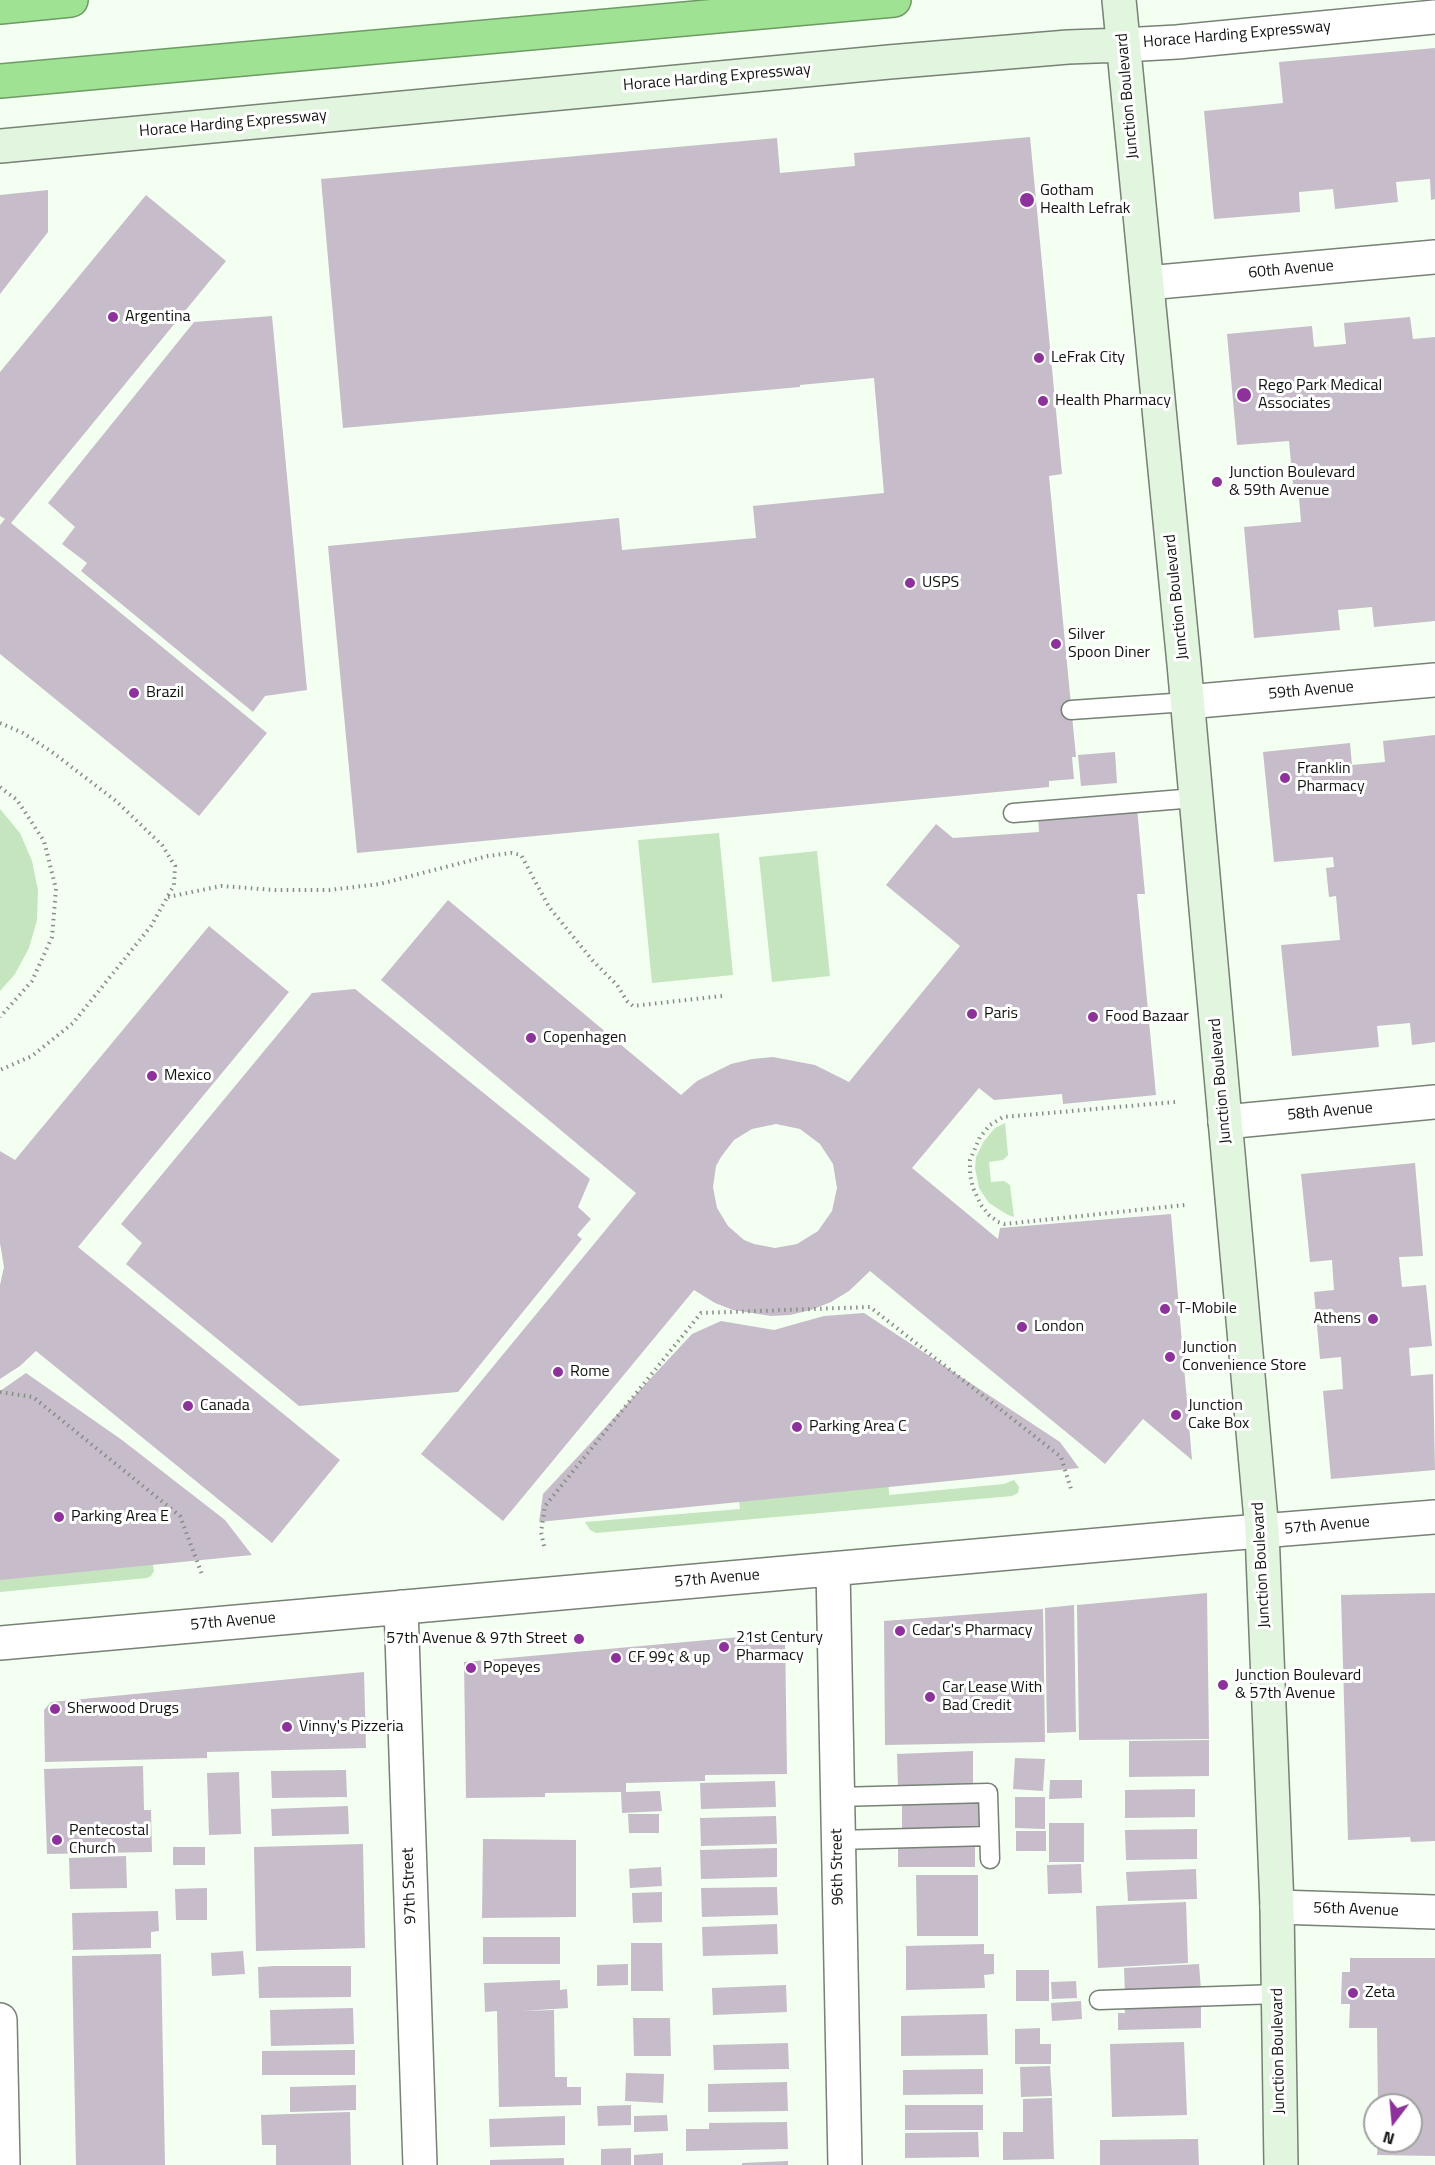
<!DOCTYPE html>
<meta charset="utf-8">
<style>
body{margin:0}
#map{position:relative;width:1435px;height:2165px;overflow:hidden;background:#f3fff0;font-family:"Titillium Web",sans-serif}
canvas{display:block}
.north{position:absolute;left:1363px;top:2093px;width:60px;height:60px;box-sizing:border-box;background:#fff;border:2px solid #9fa19f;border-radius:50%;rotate:196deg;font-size:16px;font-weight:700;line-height:24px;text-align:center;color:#10140f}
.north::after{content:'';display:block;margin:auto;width:21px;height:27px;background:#8d319b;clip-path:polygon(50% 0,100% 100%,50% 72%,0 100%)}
</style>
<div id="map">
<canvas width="1435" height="2165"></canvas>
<div class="north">N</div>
</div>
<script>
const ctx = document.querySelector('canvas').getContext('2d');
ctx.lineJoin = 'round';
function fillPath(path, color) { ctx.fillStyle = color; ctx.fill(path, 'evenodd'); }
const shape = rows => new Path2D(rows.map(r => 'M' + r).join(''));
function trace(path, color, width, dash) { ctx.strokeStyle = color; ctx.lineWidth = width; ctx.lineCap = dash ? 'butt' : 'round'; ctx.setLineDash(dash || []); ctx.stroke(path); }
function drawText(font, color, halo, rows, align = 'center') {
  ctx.font = font + ' "Titillium Web",sans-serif'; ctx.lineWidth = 6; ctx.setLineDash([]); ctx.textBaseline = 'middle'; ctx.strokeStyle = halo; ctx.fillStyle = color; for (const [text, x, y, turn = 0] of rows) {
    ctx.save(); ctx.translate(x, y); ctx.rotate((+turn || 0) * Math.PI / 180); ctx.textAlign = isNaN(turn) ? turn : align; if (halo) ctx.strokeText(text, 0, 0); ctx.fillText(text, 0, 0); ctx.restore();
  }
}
fillPath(shape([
 [0,809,20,833,32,861,38,890,37,920,29,948,15,974,0,991],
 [719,833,733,975,652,983,638,840],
 [817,851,830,976,772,982,759,857],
 [1005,1123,1008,1155,1003,1160,989,1162,991,1182,1004,1181,1010,1185,1014,1217,1008,1215,989,1203,979,1188,975,1168,976,1157,984,1141,995,1128],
 [888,1477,889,1495,1004,1484,1014,1480,1019,1487,1018,1493,1012,1496,596,1533,590,1530,585,1522,740,1509,738,1491],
 [153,1564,154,1571,151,1576,147,1578,0,1592,0,1569]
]), '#c4e5be');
fillPath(shape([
 [1435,48,1435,199,1431,200,1430,179,1396,182,1398,202,1335,209,1333,189,1299,192,1300,212,1214,219,1204,111,1283,103,1279,62],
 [1030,137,1062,474,1049,476,1076,757,1072,757,1074,779,1049,781,1049,787,357,853,328,546,619,518,622,550,756,538,753,506,884,493,874,378,800,385,800,387,343,428,321,179,777,138,780,173,855,166,854,153],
 [48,190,48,232,0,294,0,195],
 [146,195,226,261,11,523,267,733,199,816,0,654,0,525,5,519,0,516,0,372],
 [272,316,307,690,265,696,253,712,81,571,87,563,62,544,75,527,48,503,194,322],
 [1410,317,1413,339,1435,337,1435,621,1374,627,1372,607,1338,610,1340,630,1254,638,1244,527,1301,522,1298,485,1293,485,1289,441,1237,445,1227,334,1312,326,1314,347,1346,344,1344,323],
 [1435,735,1435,1042,1412,1045,1410,1023,1377,1026,1379,1047,1292,1056,1281,945,1340,940,1336,896,1329,897,1326,868,1334,867,1333,857,1274,862,1263,752,1350,743,1352,765,1385,762,1383,741],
 [1115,752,1117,783,1081,786,1078,755],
 [1137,808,1145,894,1137,894,1156,1095,1063,1104,1062,1094,994,1100,979,1088,912,1168,998,1239,1000,1228,1171,1214,1192,1460,1143,1419,1105,1464,870,1271,849,1291,831,1302,811,1310,790,1315,771,1316,733,1310,715,1303,694,1290,503,1521,421,1454,636,1193,381,980,448,900,681,1095,697,1081,731,1064,752,1059,773,1057,815,1065,849,1082,960,946,886,885,936,824,953,838,1039,832,1038,816],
 [776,1124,800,1129,820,1144,833,1164,837,1188,832,1211,818,1231,797,1244,775,1248,754,1244,744,1240,728,1226,717,1208,713,1187,716,1166,721,1157,734,1140,752,1129],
 [209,926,289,992,78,1247,340,1460,272,1543,36,1351,20,1366,0,1379,0,1285,4,1267,0,1243,0,1151,15,1160],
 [355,989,590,1179,578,1207,591,1219,577,1235,582,1239,458,1392,299,1406,126,1264,142,1243,121,1224,312,993],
 [1415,1163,1423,1256,1399,1257,1402,1287,1426,1285,1432,1346,1409,1348,1411,1376,1433,1374,1435,1470,1331,1479,1323,1391,1343,1389,1341,1357,1320,1359,1314,1292,1334,1290,1332,1260,1310,1262,1301,1174],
 [864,1313,1060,1442,1079,1468,539,1522,543,1494,692,1334,721,1321,774,1330,824,1316],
 [26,1373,122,1440,225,1520,252,1555,0,1580,0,1391],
 [1207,1593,1209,1739,1079,1740,1077,1605],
 [1435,1593,1435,1841,1411,1842,1410,1837,1348,1840,1341,1595],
 [1074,1605,1076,1732,1047,1733,1045,1608],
 [1043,1609,1045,1742,885,1745,884,1621],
 [785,1633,787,1774,705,1775,705,1781,626,1783,626,1792,660,1791,662,1811,622,1813,621,1792,545,1793,545,1797,466,1798,464,1662],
 [364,1672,366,1748,207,1752,207,1758,45,1762,44,1710,51,1702],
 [1209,1740,1209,1776,1129,1777,1129,1741],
 [973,1751,973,1784,898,1786,897,1754],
 [1015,1758,1045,1759,1043,1791,1013,1789],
 [143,1766,144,1810,151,1810,152,1852,47,1854,44,1769],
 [346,1770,347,1797,272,1798,271,1771],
 [239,1772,241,1834,209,1835,207,1773],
 [1050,1780,1082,1780,1082,1798,1049,1799],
 [775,1781,776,1807,701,1809,700,1783],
 [1195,1789,1195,1817,1125,1818,1125,1790],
 [1015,1797,1045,1797,1045,1829,1015,1828],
 [902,1802,979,1802,979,1829,902,1830],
 [348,1806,349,1834,272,1836,271,1809],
 [628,1814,659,1814,659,1833,629,1833],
 [776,1816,777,1844,701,1846,700,1818],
 [1049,1823,1084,1823,1084,1862,1049,1862],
 [1197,1829,1197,1859,1126,1860,1125,1830],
 [1016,1831,1046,1831,1046,1851,1016,1851],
 [483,1839,576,1840,576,1917,482,1918],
 [898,1840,975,1840,975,1867,898,1867],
 [363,1844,365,1948,256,1951,254,1847],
 [173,1847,205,1847,205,1865,173,1865],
 [777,1848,777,1877,701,1879,700,1850],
 [126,1856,127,1888,70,1889,69,1858],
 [1081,1864,1082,1893,1048,1894,1047,1865],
 [661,1867,662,1886,630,1888,629,1869],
 [1196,1869,1197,1899,1128,1901,1126,1872],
 [916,1875,978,1875,978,1936,917,1936],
 [777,1887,778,1915,702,1917,701,1888],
 [207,1888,207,1920,176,1920,175,1889],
 [662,1892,662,1922,633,1923,632,1893],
 [1186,1902,1188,1963,1098,1968,1096,1906],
 [158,1911,159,1931,151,1932,151,1948,73,1950,72,1913],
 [777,1924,778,1954,703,1956,702,1927],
 [483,1937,560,1937,560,1964,483,1964],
 [631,1943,662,1943,663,1991,631,1991],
 [984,1944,984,1954,994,1954,994,1974,984,1975,985,1988,906,1990,906,1946],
 [243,1951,245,1974,212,1976,211,1953],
 [161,1954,165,2165,76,2165,72,1956],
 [1350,1958,1435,1958,1435,2156,1377,2155,1378,2141,1411,2141,1411,2105,1378,2105,1377,2028,1349,2028,1350,2004,1341,2004,1342,1972,1350,1972],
 [628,1964,628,1985,597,1986,597,1965],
 [1199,1964,1201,1990,1125,1994,1124,1968],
 [275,1966,351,1966,351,1997,259,1998,258,1967],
 [1016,1970,1049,1970,1049,2001,1016,2001],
 [560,1980,560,1990,567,1989,568,2008,522,2011,554,2010,555,2077,567,2077,567,2087,581,2087,581,2105,499,2107,497,2011,485,2012,484,1983],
 [1076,1981,1077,1998,1052,1999,1051,1982],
 [786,1985,787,2012,713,2015,712,1988],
 [1081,2001,1082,2019,1052,2021,1051,2003],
 [1201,2001,1201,2028,1118,2030,1118,2013,1125,2013,1124,2003],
 [353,2008,354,2044,271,2046,270,2010],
 [987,2014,988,2055,901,2056,901,2016],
 [633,2018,670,2018,671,2056,634,2056],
 [1040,2028,1040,2044,1051,2044,1051,2064,1015,2064,1015,2029],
 [1184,2042,1187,2115,1112,2117,1110,2044],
 [788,2043,789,2069,714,2070,713,2045],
 [355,2050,355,2075,262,2075,262,2051],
 [1050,2066,1052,2096,1021,2097,1020,2067],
 [983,2069,983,2094,903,2095,903,2070],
 [626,2073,664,2074,663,2103,625,2101],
 [787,2082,788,2111,708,2112,708,2084],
 [356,2085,356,2110,290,2112,290,2087],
 [1052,2098,1054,2159,1003,2160,1003,2132,1023,2132,1023,2099],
 [631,2105,631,2125,598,2126,597,2106],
 [905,2105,983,2105,983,2130,905,2130],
 [350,2112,351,2165,276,2165,276,2145,262,2145,261,2115],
 [667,2115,668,2131,634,2132,634,2116],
 [565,2116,565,2145,490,2147,489,2119],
 [787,2122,788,2149,686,2151,686,2129,709,2129,709,2123],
 [978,2132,979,2157,905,2158,905,2133],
 [1198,2139,1199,2165,1100,2165,1100,2140],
 [631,2148,631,2165,601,2165,601,2149],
 [663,2153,663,2165,634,2165,634,2155],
 [564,2158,564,2165,490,2165,490,2160],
 [788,2161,788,2165,742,2165,742,2163]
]), '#c7bcc9');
const service = shape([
 [1071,710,1187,702],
 [1013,813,1195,798],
 [837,1797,988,1793,990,1859],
 [838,1840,989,1836],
 [1099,2000,1278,1994]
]);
const minor = shape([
 [1123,45,1177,42,1435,17],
 [1147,283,1435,257],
 [1225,1122,1435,1102],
 [833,1569,845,2165],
 [401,1607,420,2165],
 [0,1643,1211,1535,1435,1517],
 [1277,1907,1435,1912],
 [0,2020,3,2165]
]);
const tertiary = shape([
 [1187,702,1435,680]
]);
const secondary = shape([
 [1119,0,1184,664,1262,1531,1277,1907,1281,2165],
 [0,146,889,62,1068,47,1123,45]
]);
const motorway = shape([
 [0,7,71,0],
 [0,81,894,0]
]);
trace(service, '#778175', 21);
trace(minor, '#778175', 36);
trace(tertiary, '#778175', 36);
trace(secondary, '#778175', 36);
trace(motorway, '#6e9a65', 36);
trace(shape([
 [0,723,23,733,52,752,116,801,162,845,175,866,174,885,151,926,73,1023,32,1056,0,1070],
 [0,787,17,800,44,841,56,889,52,937,32,981,0,1017],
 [168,897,221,886,275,890,329,890,380,884,488,856,511,853,521,855,549,907,593,961,617,985,627,1001,633,1006,722,996],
 [1175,1102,1003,1117,990,1125,980,1137,970,1160,970,1174,973,1188,981,1205,989,1215,998,1222,1005,1224,1185,1205],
 [0,1392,33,1397,180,1516,203,1577],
 [544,1546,541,1532,545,1506,701,1313,870,1307,1061,1457,1071,1489]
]), '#868e84', 4, [1.5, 4.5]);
trace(service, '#fff', 18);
trace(minor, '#fff', 33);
trace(tertiary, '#fff', 33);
trace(secondary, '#e2f6df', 33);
trace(motorway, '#a0e293', 33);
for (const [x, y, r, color] of [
 [1027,200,8,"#8d319b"],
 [113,317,6,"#8d319b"],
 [1039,358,6,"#8d319b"],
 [1244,395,8,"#8d319b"],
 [1043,401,6,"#8d319b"],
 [1217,482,6,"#8d319b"],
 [910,583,6,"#8d319b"],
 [1056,644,6,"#8d319b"],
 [134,693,6,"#8d319b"],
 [1285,778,6,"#8d319b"],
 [972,1014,6,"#8d319b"],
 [1093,1017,6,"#8d319b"],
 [531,1038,6,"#8d319b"],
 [152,1076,6,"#8d319b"],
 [1165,1309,6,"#8d319b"],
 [1373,1319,6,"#8d319b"],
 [1022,1327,6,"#8d319b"],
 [1170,1357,6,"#8d319b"],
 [558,1372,6,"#8d319b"],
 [188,1406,6,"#8d319b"],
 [1176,1415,6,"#8d319b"],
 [797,1427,6,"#8d319b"],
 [59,1517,6,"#8d319b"],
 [900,1631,6,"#8d319b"],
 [579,1639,6,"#8d319b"],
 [724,1647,6,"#8d319b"],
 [616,1658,6,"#8d319b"],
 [471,1668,6,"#8d319b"],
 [1223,1685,6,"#8d319b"],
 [930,1697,6,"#8d319b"],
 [55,1709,6,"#8d319b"],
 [287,1727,6,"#8d319b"],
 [57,1840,6,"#8d319b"],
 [1353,1993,6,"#8d319b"]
]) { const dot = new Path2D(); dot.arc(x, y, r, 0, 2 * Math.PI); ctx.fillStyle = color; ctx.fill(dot); trace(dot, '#fff', 2); }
drawText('16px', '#10140f', '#fff', [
 ["Horace Harding Expressway",1237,35,-5],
 ["Horace Harding Expressway",717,78,-5],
 ["Junction Boulevard",1128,96,-95],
 ["Horace Harding Expressway",233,124,-5],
 ["60th Avenue",1291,270,-5],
 ["Junction Boulevard",1177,597,-96],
 ["59th Avenue",1311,691,-5],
 ["Junction Boulevard",1221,1081,-95],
 ["58th Avenue",1330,1112,-5],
 ["57th Avenue",1327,1526,-5],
 ["Junction Boulevard",1262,1565,-93],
 ["57th Avenue",717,1579,-5],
 ["57th Avenue",233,1622,-5],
 ["96th Street",838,1867,-91],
 ["97th Street",410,1886,-92],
 ["56th Avenue",1356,1910,2],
 ["Junction Boulevard",1279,2051,-91]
]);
drawText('16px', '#10140f', '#fff', [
 ["Gotham",1040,191],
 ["Health Lefrak",1040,209],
 ["Argentina",125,317],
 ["LeFrak City",1051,358],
 ["Rego Park Medical",1258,386],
 ["Associates",1258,404],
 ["Health Pharmacy",1055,401],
 ["Junction Boulevard",1229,473],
 ["& 59th Avenue",1229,491],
 ["USPS",922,583],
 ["Silver",1068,635],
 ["Spoon Diner",1068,653],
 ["Brazil",146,693],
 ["Franklin",1297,769],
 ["Pharmacy",1297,787],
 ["Paris",984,1014],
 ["Food Bazaar",1105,1017],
 ["Copenhagen",543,1038],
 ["Mexico",164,1076],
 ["T-Mobile",1177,1309],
 ["Athens",1361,1319,"right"],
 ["London",1034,1327],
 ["Junction",1182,1348],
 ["Convenience Store",1182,1366],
 ["Rome",570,1372],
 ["Canada",200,1406],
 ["Junction",1188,1406],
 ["Cake Box",1188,1424],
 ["Parking Area C",809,1427],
 ["Parking Area E",71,1517],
 ["Cedar's Pharmacy",912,1631],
 ["21st Century",736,1638],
 ["Pharmacy",736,1656],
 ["57th Avenue & 97th Street",567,1639,"right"],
 ["CF 99¢ & up",628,1658],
 ["Popeyes",483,1668],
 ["Junction Boulevard",1235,1676],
 ["& 57th Avenue",1235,1694],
 ["Car Lease With",942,1688],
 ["Bad Credit",942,1706],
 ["Sherwood Drugs",67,1709],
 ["Vinny's Pizzeria",299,1727],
 ["Pentecostal",69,1831],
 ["Church",69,1849],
 ["Zeta",1365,1993]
], 'left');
</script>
